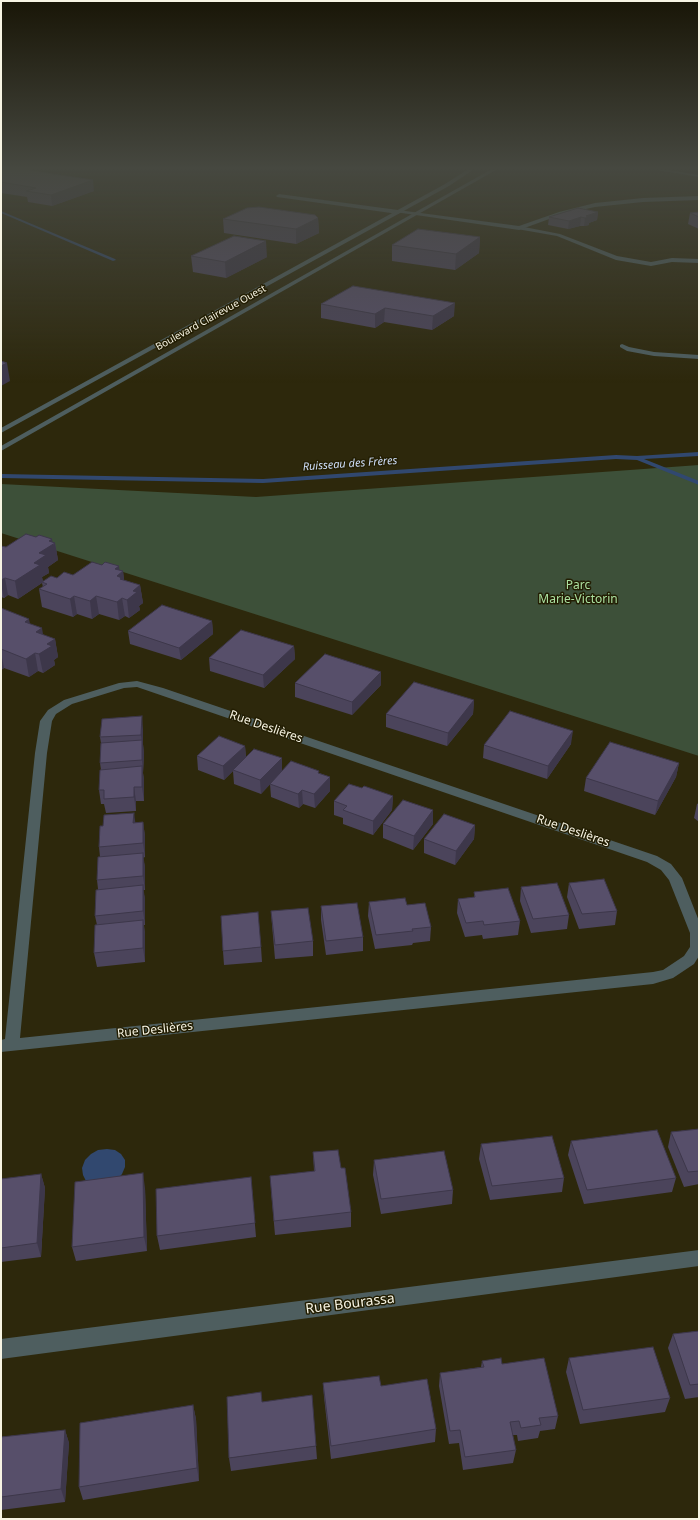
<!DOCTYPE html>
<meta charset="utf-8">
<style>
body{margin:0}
#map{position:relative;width:700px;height:1520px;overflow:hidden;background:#2d280c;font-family:"Noto Sans",sans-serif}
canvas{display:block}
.frame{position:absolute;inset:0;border:2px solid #f7f4e3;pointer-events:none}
</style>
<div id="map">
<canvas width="700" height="1520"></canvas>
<div class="frame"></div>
</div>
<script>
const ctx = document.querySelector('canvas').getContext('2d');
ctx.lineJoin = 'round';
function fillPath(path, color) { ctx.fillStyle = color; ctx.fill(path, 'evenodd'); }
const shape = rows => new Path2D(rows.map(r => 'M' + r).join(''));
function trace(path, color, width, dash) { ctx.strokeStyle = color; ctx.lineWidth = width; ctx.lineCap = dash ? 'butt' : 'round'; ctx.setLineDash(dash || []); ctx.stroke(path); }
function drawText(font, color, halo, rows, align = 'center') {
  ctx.font = font + ' "Noto Sans",sans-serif'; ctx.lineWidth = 3; ctx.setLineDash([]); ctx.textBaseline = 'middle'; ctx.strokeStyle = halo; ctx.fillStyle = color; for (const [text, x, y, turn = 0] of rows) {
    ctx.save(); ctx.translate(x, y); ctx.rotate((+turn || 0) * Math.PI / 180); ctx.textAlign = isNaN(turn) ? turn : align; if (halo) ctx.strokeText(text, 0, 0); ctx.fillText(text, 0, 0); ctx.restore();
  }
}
fillPath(shape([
 [699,465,699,756,1,533,1,484,256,497]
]), '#3d5039');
fillPath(shape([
 [107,1149,115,1150,121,1154,125,1160,125,1167,122,1174,117,1180,86,1181,83,1175,82,1168,85,1160,91,1154,98,1150]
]), '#31486f');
fillPath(shape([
 [1,211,115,259,116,260,113,261,1,213,1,211],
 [699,452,699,456,644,459,699,481,699,485,637,460,616,459,263,483,1,478,1,474,263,479,616,455,637,456,699,452]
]), '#31486f');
fillPath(shape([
 [279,194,398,210,401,212,398,214,277,197,276,196,279,194],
 [519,226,560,234,617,256,651,262,672,258,699,259,699,263,672,262,651,266,616,260,557,236,517,229,517,227,519,226],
 [622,344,629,347,654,352,699,355,699,359,654,356,627,351,620,347,620,345,622,344]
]), '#4e5e5f');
fillPath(shape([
 [699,196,699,200,643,202,595,207,563,214,519,230,395,212,398,210,519,226,559,212,595,203,643,198,699,196],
 [137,681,163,688,657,856,671,864,682,878,699,921,699,956,694,964,673,978,653,984,1,1052,1,1040,5,1039,35,753,40,721,48,710,64,700,119,683,137,681],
 [137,687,647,862,661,870,669,880,690,933,690,947,684,956,663,970,653,972,20,1038,47,753,52,721,56,714,72,704,124,688,137,687],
 [699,1250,699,1266,1,1359,1,1339,699,1250]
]), '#4e5e5f');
fillPath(shape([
 [467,170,473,170,449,186,1,433,1,428,445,184,467,170],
 [490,170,496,170,1,451,1,446,490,170],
 [656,170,669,170,699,175,699,177,656,170]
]), '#4e5e5f');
fillPath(shape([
 [1,170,94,191,52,206,28,202,27,197,1,193],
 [598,212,597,220,589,223,589,225,584,226,580,226,568,229,548,225,549,217],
 [699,212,699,229,688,224,690,213],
 [318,218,319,233,296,244,224,233,223,219],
 [480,237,479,253,455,270,392,261,392,245],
 [191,256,267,257,226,278,193,272],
 [353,286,454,316,432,330,384,322,375,328,321,318,321,304],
 [52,542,55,543,58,560,48,567,49,573,42,577,43,582,57,578,73,575,102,565,119,566,119,570,123,571,124,580,140,585,143,603,139,606,140,610,129,618,125,616,119,620,99,614,92,619,77,614,73,617,42,607,39,589,43,587,42,583,18,599,8,595,4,598,1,597,1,546,6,547],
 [1,608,30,624,43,635,55,639,58,657,54,660,55,665,43,673,38,671,29,677,4,668,1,670],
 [212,621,213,634,181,660,130,644,128,631],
 [294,646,295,659,264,688,210,671,209,658],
 [295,683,381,685,352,715,295,697],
 [474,700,473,714,447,746,386,727,386,714],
 [143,729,143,744,144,754,143,773,144,780,144,801,136,801,136,811,106,813,104,804,101,804,99,790,101,770,100,763,101,743,100,737],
 [571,744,547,779,483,758,484,745],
 [245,746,246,757,282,771,319,773,330,777,330,791,315,808,303,804,299,808,271,797,270,784,261,794,234,784,233,771,224,780,198,770,197,756],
 [679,763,676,777,655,815,584,791,586,778],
 [362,788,393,796,392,810,373,835,343,824,343,818,334,815,334,801],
 [699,803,699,822,694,818,697,804],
 [143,822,145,836,145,857,143,858,145,867,145,890,143,890,145,899,145,925,144,925,145,934,145,962,97,967,94,953,97,925,95,916,98,889,97,880,100,857,99,847,135,823],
 [383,824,433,824,413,850,383,838],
 [475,825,474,839,455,865,424,853,424,839],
 [569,883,617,911,615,925,579,929,567,897],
 [521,887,569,915,567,929,531,933,520,901],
 [474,892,520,921,518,935,483,939,482,935,465,937,457,913,458,899,474,897],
 [369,902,407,905,431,927,430,941,413,943,412,945,375,949,368,916],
 [321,906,363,937,363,951,326,955,321,920],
 [271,911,313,941,313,956,275,959,272,925],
 [261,947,262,962,224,965,223,951],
 [699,1129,699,1184,684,1187,668,1147,671,1132],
 [571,1141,676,1178,672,1192,584,1204,568,1155],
 [481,1144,564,1178,562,1192,490,1200,479,1159],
 [313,1152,341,1168,351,1212,351,1227,275,1235,271,1190,314,1171],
 [374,1160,453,1190,452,1204,381,1214,373,1175],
 [41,1174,45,1188,41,1257,1,1262,1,1179],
 [251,1177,256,1237,160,1250,157,1236],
 [145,1188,147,1251,76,1261,72,1247],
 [699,1331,699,1397,685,1399,668,1348,673,1334],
 [569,1358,670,1398,665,1412,580,1424,566,1372],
 [482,1361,502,1364,558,1416,555,1429,540,1431,538,1438,518,1441,517,1435,512,1435,516,1450,513,1463,463,1470,459,1443,449,1444,439,1386,440,1373,481,1367],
 [323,1383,381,1386,436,1429,435,1442,331,1459,324,1397],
 [193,1405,196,1419,199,1481,83,1500,79,1487],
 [65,1430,69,1443,65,1502,1,1510,1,1437],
 [316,1446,317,1459,231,1471,229,1458]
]), '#4b445b');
fillPath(shape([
 [93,180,94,191,52,206,51,195],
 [598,212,597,220,589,223,589,225,584,226,585,218,586,216],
 [581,217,580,226,568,229,569,221],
 [318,218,319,233,296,244,296,229],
 [480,237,479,253,455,270,456,254],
 [266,241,267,257,226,278,225,262],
 [455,303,454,316,432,330,433,316],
 [385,308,384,322,375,328,375,314],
 [7,363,10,381,1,386,1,366],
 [52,539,53,545,55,543,58,560,48,567,49,573,42,577,43,582,18,599,15,581,34,563,39,553,49,541],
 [119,566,120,574,123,571,125,589,118,586,115,569],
 [5,578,8,595,4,598,1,584,1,580],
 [140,585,143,603,139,606,140,610,129,618,127,600,133,591],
 [74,596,77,614,73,617,70,599],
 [96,596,99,614,92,619,90,601],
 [122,598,125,616,119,620,117,602],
 [29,619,33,637,25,622],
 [212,621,213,634,181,660,179,648],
 [42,628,45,646,36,632],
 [55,639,58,657,54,660,55,665,43,673,39,654,47,644],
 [294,646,295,659,264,688,263,675],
 [1,652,4,668,1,670],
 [35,653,38,671,29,677,26,659],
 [381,672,381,685,352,715,352,702],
 [474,700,473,714,447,746,448,733],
 [142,716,143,729,143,744,144,754,143,773,142,760,142,744,141,735],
 [573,731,571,744,547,779,548,766],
 [245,746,246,759,233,770,233,771,224,780,223,766],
 [282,758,282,772,261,794,260,780],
 [679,763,676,777,655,815,658,801],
 [142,766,144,780,144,801,142,787],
 [330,777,330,791,315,808,314,794],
 [134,787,136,801,136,811,134,797],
 [302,790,303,804,299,808,298,794],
 [393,796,392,810,373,835,373,821],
 [433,810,433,824,413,850,414,836],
 [134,813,136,827,133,823],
 [143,822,145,836,145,857,143,843],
 [475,825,474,839,455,865,456,851],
 [143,853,145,867,145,890,143,876],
 [143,885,145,899,145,925,143,911],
 [143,920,145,934,145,962,143,948],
 [143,1173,145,1188,147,1251,144,1237],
 [41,1174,45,1188,41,1257,37,1243],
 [193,1405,196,1419,199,1481,197,1468],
 [65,1430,69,1443,65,1502,61,1489]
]), '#3d374a');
const building = shape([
 [1,170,27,170,93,180,51,195,26,191,36,188,1,182,1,170],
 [259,207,315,215,318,218,296,229,223,219,247,208,259,207],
 [578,208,598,212,586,216,590,217,585,218,581,217,569,221,549,217,578,208],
 [699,212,699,217,690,213,699,212],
 [418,229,480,237,456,254,392,245,418,229],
 [234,236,266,241,225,262,191,256,234,236],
 [353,286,455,303,433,316,385,308,375,314,321,304,353,286],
 [1,361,7,363,1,366,1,361],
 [26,534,36,537,39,535,52,539,49,541,55,543,39,553,46,555,34,563,40,565,15,581,5,578,1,580,1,546,6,547,26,534],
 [92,562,102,565,105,562,119,566,115,569,123,571,117,576,122,578,120,579,140,585,133,591,137,592,127,600,122,598,117,602,96,596,90,601,74,596,70,599,39,589,47,584,42,582,51,576,57,578,64,572,73,575,92,562],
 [162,605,212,621,179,648,128,631,162,605],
 [1,608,29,619,25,622,42,628,36,632,55,639,47,644,52,646,39,654,35,653,26,659,1,649,1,608],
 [241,630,294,646,263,675,209,658,241,630],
 [325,654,381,672,352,702,295,683,325,654],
 [414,682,474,700,448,733,386,714,414,682],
 [510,711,573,731,548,766,484,745,510,711],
 [142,716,141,735,100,737,102,719,142,716],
 [219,736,245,746,223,766,197,756,219,736],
 [142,740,142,760,100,763,101,743,142,740],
 [610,742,679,763,658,801,586,778,610,742],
 [254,749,282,758,260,780,233,770,254,749],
 [291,761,319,771,318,773,330,777,314,794,302,790,298,794,270,784,291,761],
 [142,766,142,787,134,787,134,797,104,799,104,790,99,790,100,770,142,766],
 [349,784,362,788,364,786,393,796,373,821,343,810,347,806,334,801,349,784],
 [403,800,433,810,414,836,383,824,403,800],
 [134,813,133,823,143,822,143,843,99,847,100,826,103,826,104,815,134,813],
 [444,814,475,825,456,851,424,839,444,814],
 [143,853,143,876,97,880,98,857,143,853],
 [604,879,617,911,582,914,569,883,604,879],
 [557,883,569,915,533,919,521,887,557,883],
 [143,885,143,911,95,916,96,890,143,885],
 [508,888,520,921,484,925,483,921,466,923,458,899,475,897,474,892,508,888],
 [405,898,407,905,425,903,431,927,412,929,413,931,376,935,369,902,405,898],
 [357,903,363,937,326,941,321,906,357,903],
 [308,908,313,941,275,945,271,911,308,908],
 [258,912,261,947,223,951,221,916,258,912],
 [143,920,143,948,94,953,95,925,143,920],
 [699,1129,699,1171,688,1172,671,1132,699,1129],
 [657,1130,676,1178,587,1190,571,1141,657,1130],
 [552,1136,564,1178,492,1186,481,1144,552,1136],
 [338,1150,341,1168,345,1168,351,1212,274,1221,270,1176,315,1171,313,1152,338,1150],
 [444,1151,453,1190,381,1199,374,1160,444,1151],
 [143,1173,144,1237,72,1247,75,1182,143,1173],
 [41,1174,37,1243,1,1248,1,1179,41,1174],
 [251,1177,255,1223,157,1236,156,1189,251,1177],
 [699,1331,699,1384,690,1385,673,1334,699,1331],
 [653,1347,670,1398,583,1410,569,1358,653,1347],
 [501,1358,502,1364,544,1358,558,1416,539,1418,541,1425,521,1428,519,1421,510,1422,516,1450,465,1457,460,1430,450,1431,440,1373,484,1367,482,1361,501,1358],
 [379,1376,381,1386,427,1379,436,1429,331,1446,323,1383,379,1376],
 [261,1392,262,1402,312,1395,316,1446,229,1458,227,1397,261,1392],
 [193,1405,197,1468,79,1487,80,1423,193,1405],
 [65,1430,61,1489,1,1497,1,1437,65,1430]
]);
fillPath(building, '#574f6a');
trace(building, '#3d374a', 1);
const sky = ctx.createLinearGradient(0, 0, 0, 383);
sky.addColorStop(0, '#191607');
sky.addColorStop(0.44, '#464840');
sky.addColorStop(1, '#46484000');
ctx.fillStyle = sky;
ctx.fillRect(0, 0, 700, 383);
drawText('10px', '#f7f4e3', '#231e03', [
 ["Boulevard Clairevue Ouest",211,318,-29]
]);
drawText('italic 11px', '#cfdffa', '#231e03', [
 ["Ruisseau des Frères",350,464,-4]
]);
drawText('12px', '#abe0a0', '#231e03', [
 ["Parc",578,586],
 ["Marie-Victorin",578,600]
]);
drawText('12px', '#f7f4e3', '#231e03', [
 ["Rue Deslières",266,727,19],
 ["Rue Deslières",573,831,19],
 ["Rue Deslières",155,1030,-6]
]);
drawText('14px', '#f7f4e3', '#231e03', [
 ["Rue Bourassa",350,1304,-7]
]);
</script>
